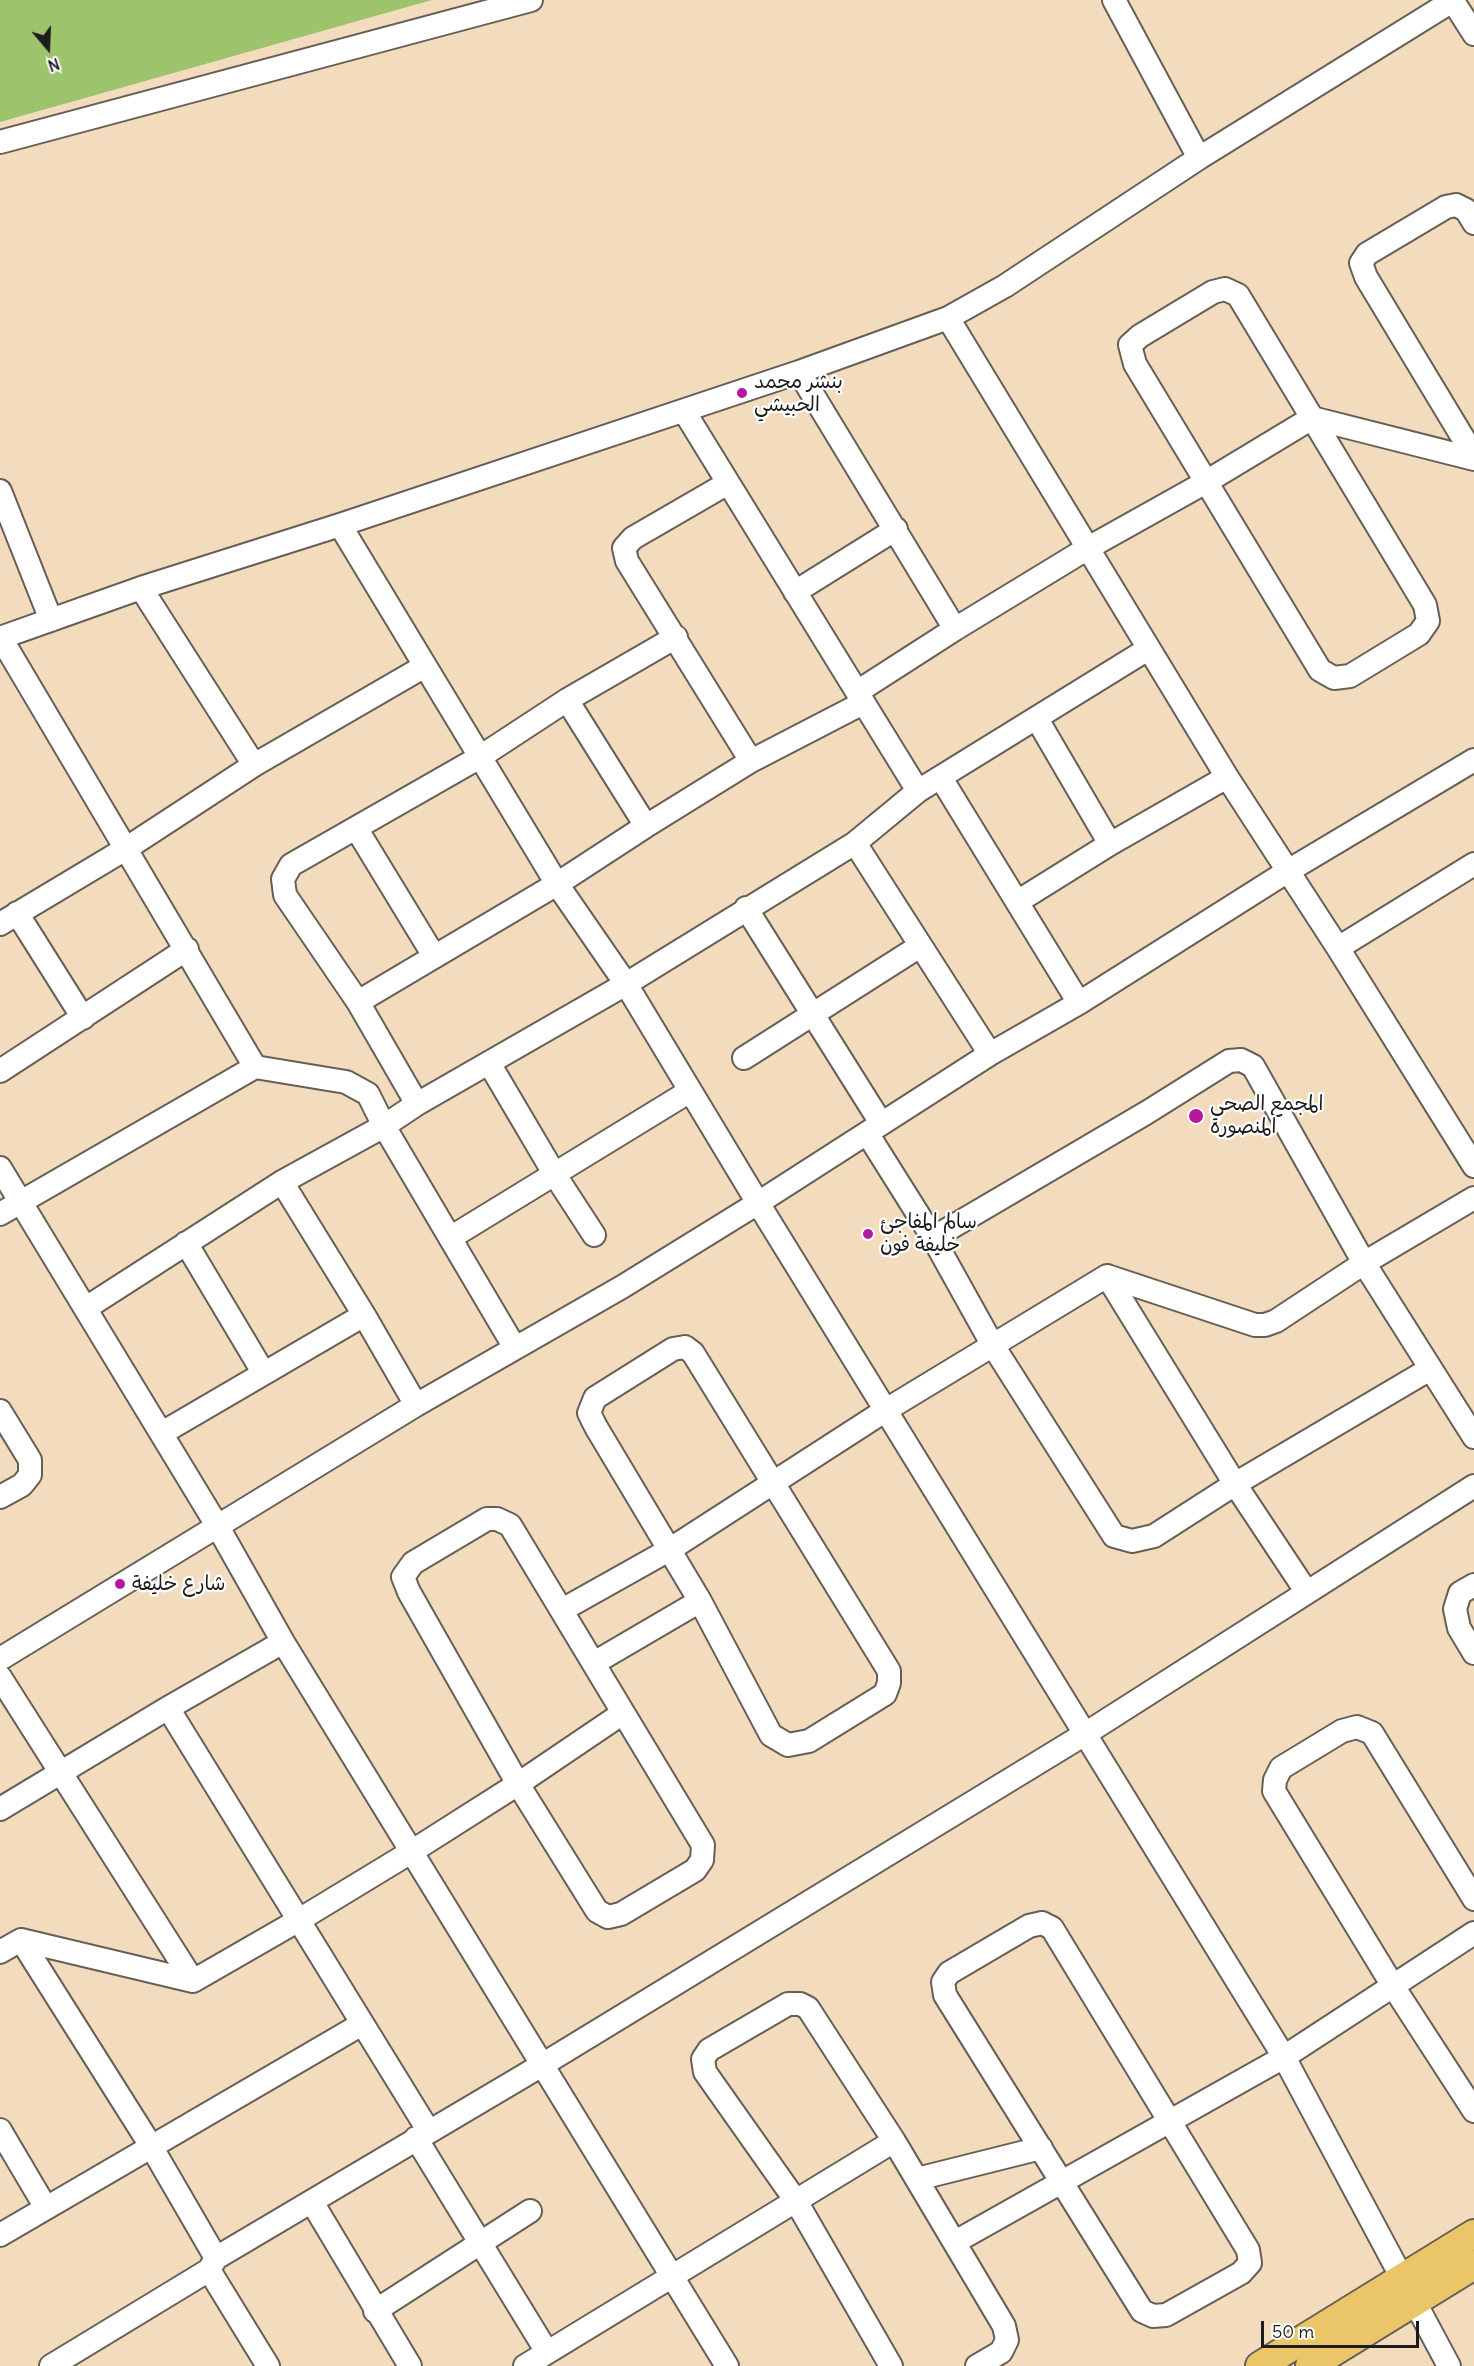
<!DOCTYPE html>
<meta charset="utf-8">
<style>
body{margin:0}
#map{position:relative;width:1474px;height:2366px;overflow:hidden;background:#f3dcbe;font-family:Delius,sans-serif}
canvas{display:block}
.north{position:absolute;left:18px;top:18px;width:60px;height:60px;-webkit-text-stroke:4px #fff;paint-order:stroke;rotate:161deg;font-size:16px;font-weight:700;line-height:24px;text-align:center;color:#1c1c1c}
.north::after{content:'';display:block;margin:auto;width:21px;height:27px;background:#1c1c1c;clip-path:polygon(50% 0,100% 100%,50% 72%,0 100%)}
.scale{position:absolute;left:1261px;top:2321px;width:158px;height:27px;box-sizing:border-box;border:3px solid #1c1c1c;border-top:0;padding-left:8px;font-size:18px;line-height:21px;white-space:nowrap;color:#1c1c1c;-webkit-text-stroke:4px #fff;paint-order:stroke}
</style>
<div id="map">
<canvas width="1474" height="2366"></canvas>
<div class="north">N</div>
<div class="scale">50 m</div>
</div>
<script>
const ctx = document.querySelector('canvas').getContext('2d');
ctx.lineJoin = 'round';
function fillPath(path, color) { ctx.fillStyle = color; ctx.fill(path, 'evenodd'); }
const shape = rows => new Path2D(rows.map(r => 'M' + r).join(''));
function trace(path, color, width, dash) { ctx.strokeStyle = color; ctx.lineWidth = width; ctx.lineCap = dash ? 'butt' : 'round'; ctx.setLineDash(dash || []); ctx.stroke(path); }
function drawText(font, color, halo, rows, align = 'center') {
  ctx.font = font + ' Delius,"Playpen Sans Arabic",sans-serif'; ctx.lineWidth = 4.5; ctx.setLineDash([]); ctx.textBaseline = 'middle'; ctx.strokeStyle = halo; ctx.fillStyle = color; for (const [text, x, y, turn = 0] of rows) {
    ctx.save(); ctx.translate(x, y); ctx.rotate((+turn || 0) * Math.PI / 180); ctx.textAlign = isNaN(turn) ? turn : align; if (halo) ctx.strokeText(text, 0, 0); ctx.fillText(text, 0, 0); ctx.restore();
  }
}
fillPath(shape([
 [0,0,432,0,0,122]
]), '#9dc36d');
const minor = shape([
 [1114,0,1199,158],
 [1453,1,1474,34],
 [0,142,531,0],
 [1474,223,1466,210,1456,205,1446,207,1367,254,1361,263,1366,277,1474,456],
 [1225,289,1238,295,1425,605,1428,621,1419,634,1350,676,1334,678,1320,670,1135,364,1130,345,1140,336,1213,292,1225,289],
 [948,318,1227,777,1338,948,1474,1166],
 [799,372,955,629],
 [684,411,918,791],
 [728,483,633,538,624,548,627,561,751,761],
 [0,491,51,620],
 [340,525,557,884,626,984,758,1203,1284,2057,1449,2366],
 [141,588,254,765],
 [795,592,896,529],
 [0,638,141,588,340,525,799,372,948,318,1005,286,1199,158,1454,0],
 [1,638,255,1067],
 [857,692,955,629,1088,548,1206,482,1312,418,1474,459],
 [567,700,646,826],
 [1037,719,1110,844],
 [941,778,1079,1003],
 [356,828,434,956],
 [1017,902,1110,844,1227,777],
 [746,908,881,1123],
 [17,913,83,1018],
 [0,924,127,848,254,765,425,666],
 [1338,948,1474,864],
 [358,1002,557,884,646,826,751,761,863,703],
 [990,1054,855,843,918,791,1148,649],
 [744,1058,920,946],
 [489,1063,555,1175,594,1235],
 [0,1071,187,949],
 [417,1104,358,1002,285,895,283,879,291,865,480,757,567,700,676,637],
 [867,1133,933,1238,992,1344,1114,1536,1132,1541,1154,1536,1235,1484,1430,1369],
 [0,1168,218,1527,283,1642,727,2366],
 [282,1182,364,1315,416,1405],
 [0,1214,255,1067,346,1082,368,1094,384,1126,515,1348],
 [450,1238,690,1091],
 [933,1238,1146,1113,1229,1061,1241,1060,1253,1066,1364,1263,1474,1437],
 [186,1243,263,1372],
 [1107,1276,1235,1484,1306,1591],
 [86,1308,282,1182,384,1126,417,1104,626,984,855,843],
 [685,1347,693,1353,889,1671,889,1683,885,1694,809,1741,788,1745,771,1735,700,1601,596,1427,589,1413,595,1398,673,1349,685,1347],
 [0,1411,30,1460,30,1475,22,1485,0,1497],
 [162,1433,364,1315],
 [487,1519,497,1519,510,1525,703,1845,702,1860,695,1870,621,1914,608,1917,597,1911,518,1784,409,1592,403,1577,413,1563,487,1519],
 [1474,1585,1460,1593,1455,1609,1459,1628,1474,1653],
 [562,1610,669,1550,886,1410,1107,1276,1255,1325,1265,1325,1276,1321,1364,1263,1474,1198],
 [0,1659,416,1405,622,1287,758,1203,990,1054,1079,1003,1288,871,1474,760],
 [594,1663,700,1601],
 [0,1677,193,1981],
 [168,1708,428,2130],
 [0,1809,168,1708,283,1642],
 [1474,1899,1372,1733,1357,1727,1342,1731,1281,1768,1275,1780,1274,1791,1393,1986,1474,2111],
 [1042,1923,1052,1928,1248,2250,1250,2263,1241,2273,1166,2315,1153,2316,1142,2311,945,1995,943,1982,949,1973,1029,1926,1042,1923],
 [21,1940,151,2146,216,2258],
 [0,1952,21,1940,193,1981,299,1920,411,1852,518,1784,623,1713],
 [0,2130,46,2208],
 [416,2138,547,2352],
 [917,2179,1041,2148],
 [312,2202,410,2366],
 [0,2235,362,2024],
 [955,2242,1284,2057,1474,1933],
 [209,2270,268,2366],
 [375,2311,530,2211],
 [51,2366,209,2270,216,2258,542,2065,1085,1734,1474,1486],
 [525,2366,894,2141],
 [891,2366,796,2201,705,2072,703,2059,709,2050,788,2004,800,2004,808,2008,894,2141,1004,2326,1007,2340,1001,2352,977,2366]
]);
const major = shape([
 [1260,2366,1474,2234],
 [1310,2366,1474,2265]
]);
trace(minor, '#675f55', 26);
trace(major, '#675f55', 32);
trace(minor, '#fff', 22);
trace(major, '#ebc669', 28);
for (const [x, y, r, color] of [
 [742,393,6,"#b5179e"],
 [1196,1116,8,"#b5179e"],
 [868,1234,6,"#b5179e"],
 [120,1584,6,"#b5179e"]
]) { const dot = new Path2D(); dot.arc(x, y, r, 0, 2 * Math.PI); ctx.fillStyle = color; ctx.fill(dot); trace(dot, '#fff', 2); }
drawText('20px', '#1c1c1c', '#fff', [
 ["بنشر محمد",754,382],
 ["الحبيشي",754,405],
 ["المجمع الصحي",1210,1104],
 ["المنصورة",1210,1127],
 ["سالم المفاجئ",880,1222],
 ["خليفة فون",880,1245],
 ["شارع خليفة",132,1584]
], 'left');
</script>
